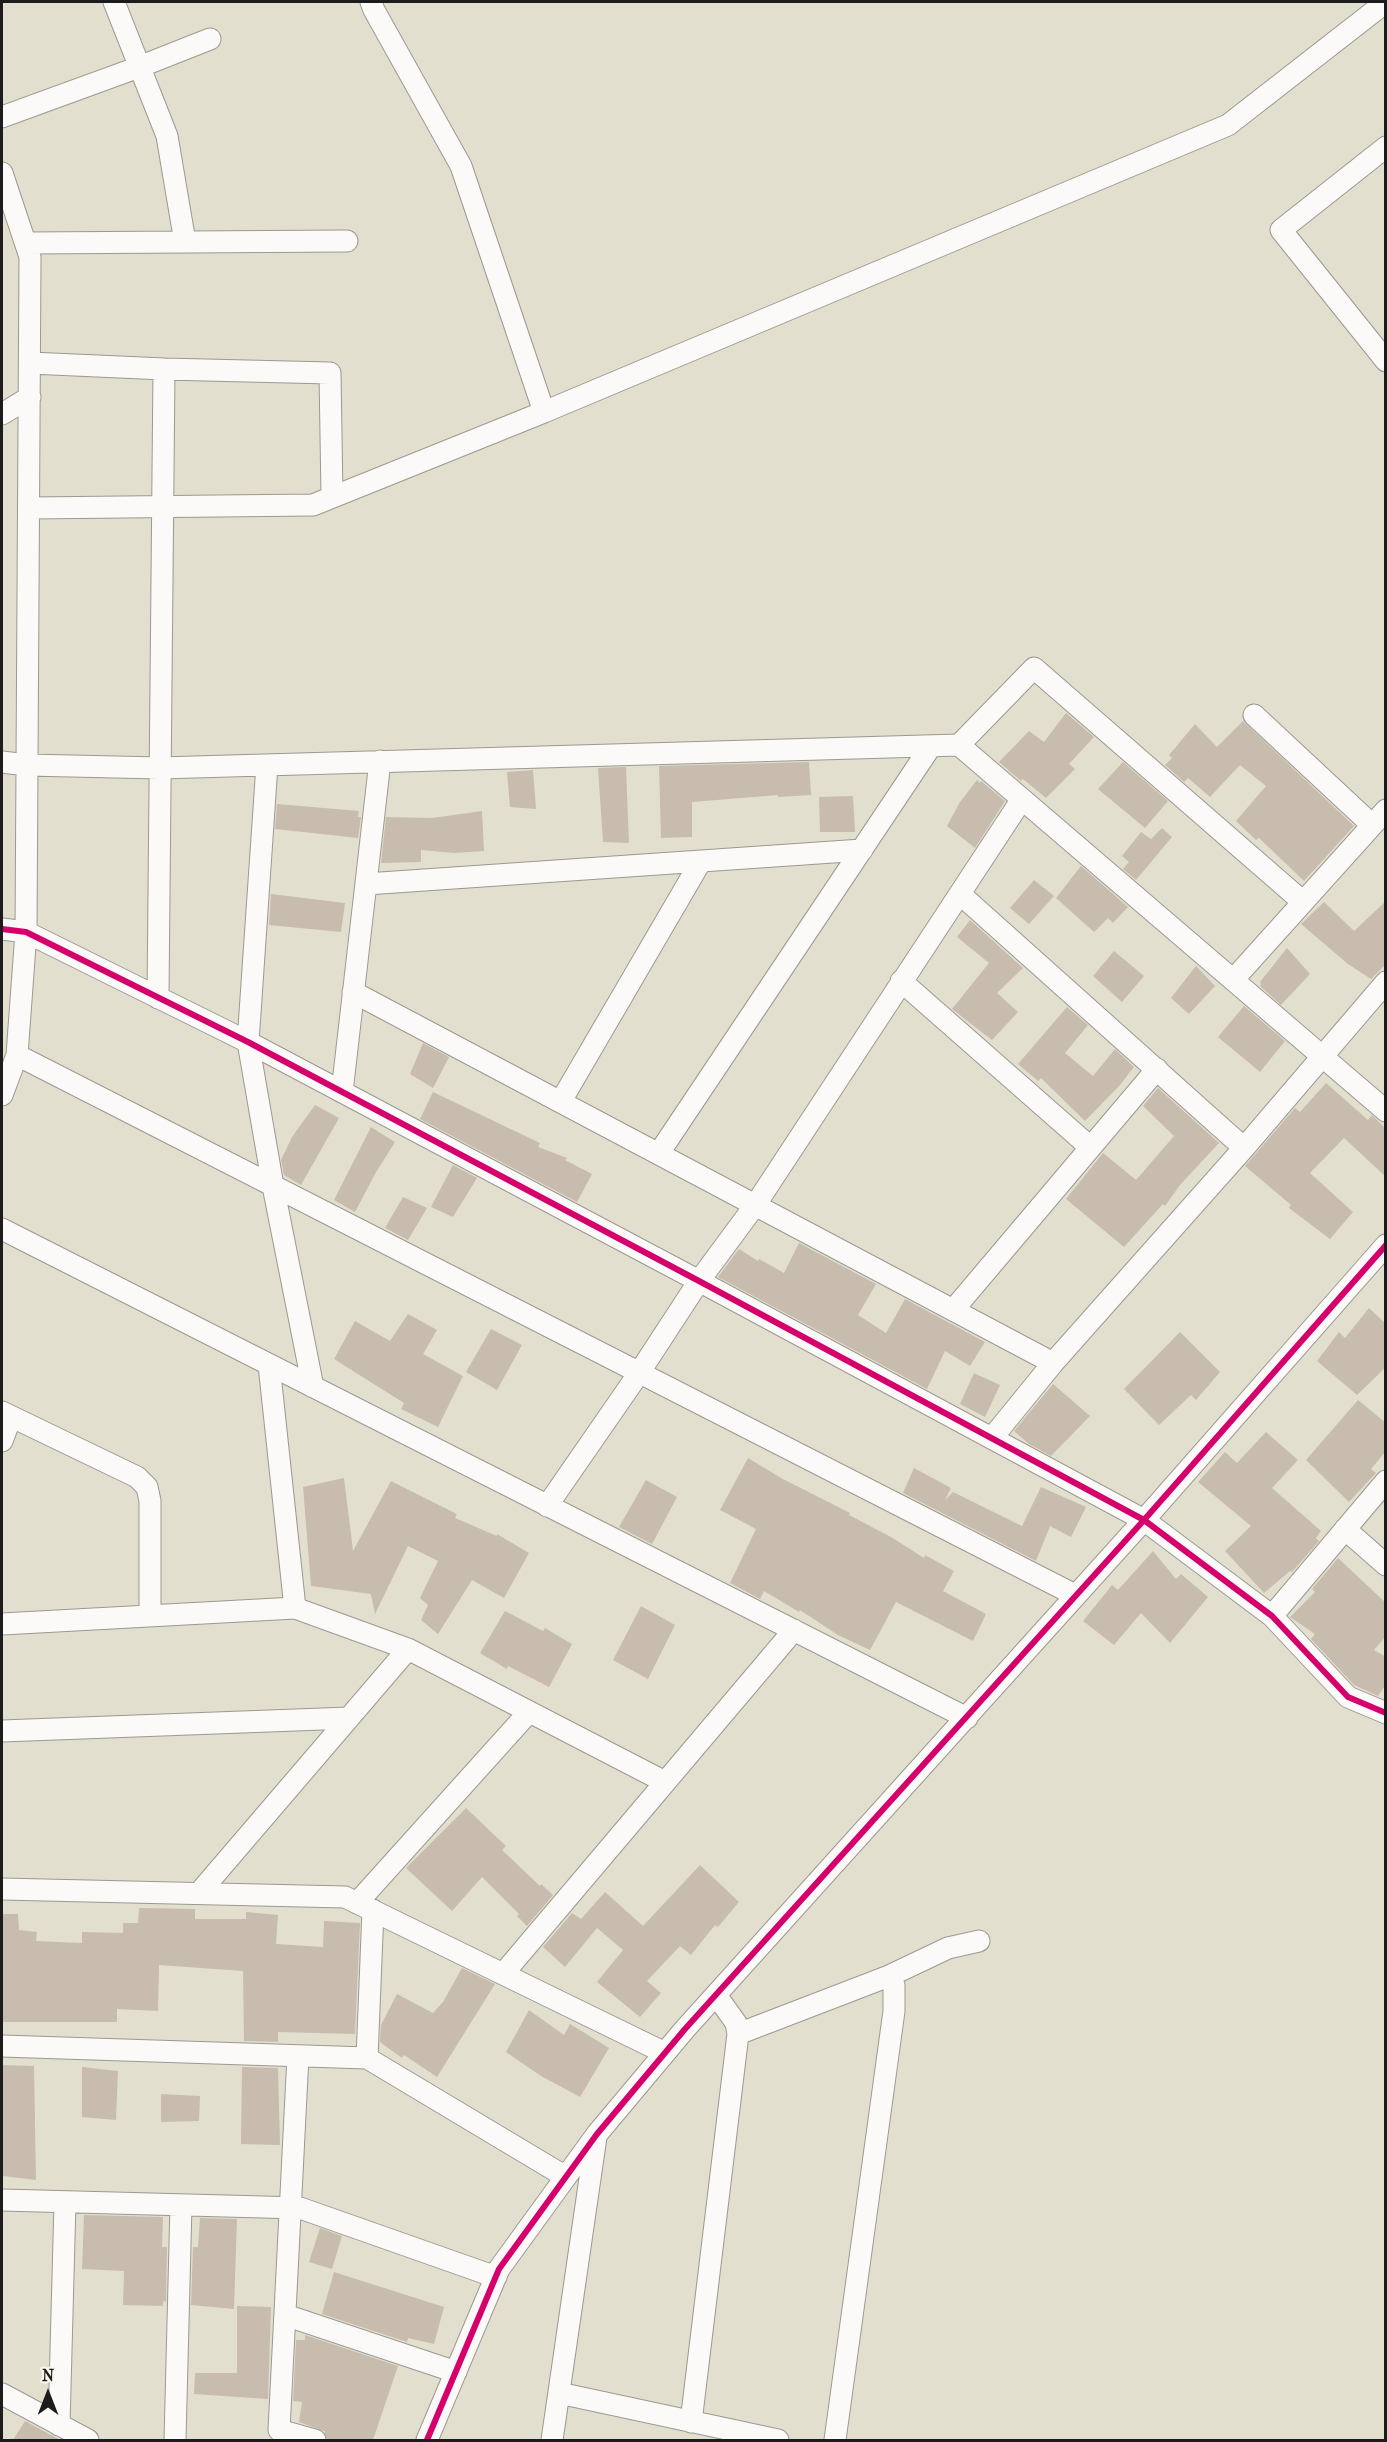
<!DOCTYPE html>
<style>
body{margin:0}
#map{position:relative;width:1387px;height:2442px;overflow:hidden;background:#e3dfcf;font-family:"IM FELL French Canon",serif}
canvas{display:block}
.frame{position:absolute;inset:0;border:3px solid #1c1c1c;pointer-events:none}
.north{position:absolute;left:18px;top:2364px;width:60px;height:60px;-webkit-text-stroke:4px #fbf7ec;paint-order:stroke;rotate:0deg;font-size:16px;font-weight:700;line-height:24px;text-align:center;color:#1c1c1c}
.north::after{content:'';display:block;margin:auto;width:21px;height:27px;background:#1c1c1c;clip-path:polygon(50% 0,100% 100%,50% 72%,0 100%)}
</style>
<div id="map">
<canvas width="1387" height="2442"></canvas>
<div class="frame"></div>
<div class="north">N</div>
</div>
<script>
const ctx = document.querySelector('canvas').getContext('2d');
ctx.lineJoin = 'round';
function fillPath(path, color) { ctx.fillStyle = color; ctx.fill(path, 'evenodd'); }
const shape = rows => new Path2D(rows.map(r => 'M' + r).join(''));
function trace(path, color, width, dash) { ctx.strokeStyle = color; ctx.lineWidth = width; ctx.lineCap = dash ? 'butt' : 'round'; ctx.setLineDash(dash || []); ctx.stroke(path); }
fillPath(shape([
 [1066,713,1094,737,1069,764,1075,769,1046,798,1023,779,1021,781,999,762,1029,731,1044,742],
 [1243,721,1354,826,1304,881,1259,838,1256,840,1236,821,1266,786,1240,765,1210,797,1188,778,1184,782,1165,765,1172,758,1169,755,1195,724,1217,747],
 [809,762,811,795,778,797,778,795,692,802,692,837,661,838,659,766],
 [1123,762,1168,801,1145,828,1098,789],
 [626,767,629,843,603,842,598,768],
 [533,770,536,809,510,807,507,772],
 [977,780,980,783,981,781,1005,801,975,848,947,826,960,802],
 [853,796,855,832,820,832,819,797],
 [277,804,359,811,358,817,361,817,358,838,275,829],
 [482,811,484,851,454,853,421,850,421,862,381,863,386,817,432,818],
 [1162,828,1172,837,1136,880,1123,869,1129,862,1122,856,1141,832,1151,839],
 [1081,866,1128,907,1113,923,1108,918,1094,932,1056,898],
 [1034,880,1054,896,1029,924,1010,908],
 [271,894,345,903,341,932,269,925],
 [1386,901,1386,964,1371,979,1348,964,1301,924,1324,902,1354,931],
 [970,920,1023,968,997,993,1018,1012,992,1040,952,1009,989,963,957,937],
 [1287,948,1310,974,1281,1005,1260,986,1261,984,1260,982],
 [1114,951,1144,976,1122,1002,1093,976],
 [1196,966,1215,986,1189,1014,1171,998],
 [1244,1006,1285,1041,1260,1072,1218,1037],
 [1067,1007,1088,1025,1065,1053,1093,1076,1115,1049,1134,1067,1120,1085,1085,1121,1041,1078,1038,1081,1018,1064],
 [423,1043,449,1057,433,1088,410,1074],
 [1326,1083,1368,1120,1372,1115,1386,1129,1386,1177,1344,1138,1310,1173,1353,1212,1330,1239,1289,1208,1291,1205,1245,1166,1295,1108,1300,1112],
 [1158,1088,1219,1143,1180,1185,1165,1206,1163,1204,1124,1247,1066,1199,1103,1153,1136,1180,1174,1136,1143,1106],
 [433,1092,540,1143,538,1147,567,1158,565,1160,592,1174,577,1202,420,1119],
 [315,1105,339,1118,301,1185,284,1175,281,1160,292,1137],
 [371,1127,395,1142,375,1174,355,1212,334,1200],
 [453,1165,477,1178,453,1217,431,1207],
 [403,1197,427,1208,408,1240,385,1228],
 [799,1243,876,1284,858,1315,886,1333,905,1299,985,1342,970,1366,945,1351,927,1389,718,1277,739,1249,758,1261,759,1259,784,1273],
 [1369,1308,1386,1324,1386,1367,1357,1395,1317,1361,1339,1332,1345,1338],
 [408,1314,437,1330,423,1354,463,1376,438,1427,401,1409,404,1403,334,1359,355,1321,390,1341],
 [491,1329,522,1345,497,1390,466,1372],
 [1180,1332,1220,1372,1196,1400,1191,1395,1159,1425,1124,1389],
 [974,1373,1000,1385,985,1417,960,1404],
 [1053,1384,1090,1416,1051,1456,1029,1444,1014,1431],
 [1358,1400,1386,1423,1386,1451,1371,1469,1376,1473,1349,1502,1306,1460],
 [1266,1432,1298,1460,1272,1488,1321,1531,1316,1538,1319,1541,1292,1572,1290,1571,1264,1593,1225,1551,1251,1526,1198,1482,1225,1452,1237,1463],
 [748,1458,781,1478,850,1513,849,1515,891,1537,924,1558,925,1555,954,1571,943,1591,986,1614,973,1641,896,1602,870,1650,838,1635,800,1610,799,1612,764,1591,760,1599,730,1583,756,1529,720,1510],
 [914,1468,951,1488,945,1500,953,1492,1022,1526,1041,1487,1086,1507,1071,1537,1050,1526,1036,1561,903,1493],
 [344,1478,353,1551,391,1481,457,1514,455,1518,497,1536,497,1534,529,1553,504,1598,472,1580,438,1634,421,1620,428,1605,420,1598,438,1561,408,1546,375,1614,371,1594,311,1586,303,1487],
 [646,1480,677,1497,652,1544,619,1527],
 [1153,1551,1176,1579,1181,1574,1208,1597,1170,1643,1141,1613,1114,1645,1083,1621,1112,1585,1118,1590],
 [1338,1558,1386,1603,1386,1636,1374,1650,1386,1657,1386,1684,1378,1696,1354,1685,1311,1639,1315,1634,1290,1617,1315,1592,1312,1589],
 [641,1606,675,1625,648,1679,613,1660],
 [505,1611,543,1631,545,1628,572,1644,549,1687,508,1666,507,1669,480,1653],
 [466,1808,506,1846,502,1850,540,1886,541,1884,553,1895,527,1926,517,1916,519,1914,482,1877,452,1911,406,1868],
 [700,1865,739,1902,718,1927,715,1925,691,1955,680,1946,647,1981,661,1993,640,2017,597,1982,623,1950,597,1928,565,1967,543,1947,572,1913,581,1919,605,1892,643,1926],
 [139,1908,195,1909,195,1919,246,1919,246,1912,278,1915,276,1944,323,1947,324,1921,360,1923,355,2034,278,2032,278,2042,244,2041,243,1971,159,1965,158,2011,117,2009,117,2022,2,2022,2,1914,18,1914,19,1930,37,1932,36,1941,82,1943,82,1932,123,1933,123,1923,138,1923],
 [462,1968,495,1984,437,2077,404,2055,402,2058,380,2042,381,2025,397,1994,433,2013,443,2002],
 [529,2010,564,2035,570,2024,609,2048,580,2097,541,2076,506,2052],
 [2,2065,34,2066,36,2180,3,2176],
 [82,2067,118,2071,116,2120,82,2117],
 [242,2067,278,2068,280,2145,241,2144],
 [161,2094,200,2096,199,2121,161,2122],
 [84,2215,163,2217,162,2247,167,2247,166,2302,163,2301,163,2306,123,2305,124,2271,82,2269],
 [200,2218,237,2219,234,2309,191,2305,193,2247,198,2247],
 [320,2228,342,2236,332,2269,309,2262],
 [334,2272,444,2307,434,2344,408,2338,407,2342,322,2314],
 [237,2306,271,2307,268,2399,194,2394,195,2373,237,2373],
 [305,2335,398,2366,373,2440,327,2440,324,2431,299,2422,302,2402,293,2401,296,2340,305,2340],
 [25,2421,51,2435,60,2440,13,2440]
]), '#c7bcad');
const minor = shape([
 [114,2,167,136,185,242],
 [371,2,374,10,461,166,544,412,1228,125,1386,2],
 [2,117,139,67,210,39],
 [1386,147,1281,230,1386,361],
 [2,173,30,257,26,932,17,1055,2,1095],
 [26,243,347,241],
 [30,363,164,369,158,998],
 [164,369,330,373,332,497],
 [2,414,30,397],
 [30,508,313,505,544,412],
 [1254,715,1372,825],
 [959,745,1034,668,1303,902],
 [2,762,27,765,160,768,959,745,1386,1111],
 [267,765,248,1042,273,1186,313,1387],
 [366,884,862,850],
 [960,894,1244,1148],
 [2,929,26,932,248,1042,699,1281,1144,1520,1272,1616,1348,1697,1386,1713],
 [1233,980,1386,810],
 [901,981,1090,1147],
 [353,992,1053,1363],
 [17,1055,1075,1595],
 [342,1092,380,761],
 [561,1101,701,861],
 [659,1153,931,746],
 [2,1229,967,1718],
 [954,1309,1157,1069],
 [2,1412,137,1477,147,1487,150,1501,150,1616],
 [992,1438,1053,1363,1244,1148,1386,982],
 [2,1441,11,1417],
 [547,1506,639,1373,699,1281,756,1204,1022,799],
 [1345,1529,1386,1565],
 [295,1608,408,1649],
 [1272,1616,1386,1481],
 [2,1624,295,1608,269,1365],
 [2,1731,349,1718],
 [2,1889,345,1897,665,2053],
 [199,1893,408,1649,665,1782],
 [357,1903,529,1712],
 [503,1974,794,1630],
 [738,2034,889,1976,948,1948,979,1941],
 [2,2046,367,2058,566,2177],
 [298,2056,279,2430,315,2440],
 [367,2058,373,1910],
 [2,2200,300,2208,496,2277],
 [285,2315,456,2372],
 [559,2393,778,2440],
 [2,2394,88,2440],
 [691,2422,738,2034,736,2023,716,1995],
 [59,2425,65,2202],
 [175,2440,181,2205],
 [427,2440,499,2269,597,2134,685,2029,1144,1520,1386,1245],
 [552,2440,596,2137],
 [835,2440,894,2011,894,1985,889,1976]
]);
trace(minor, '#9b9990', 23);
trace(minor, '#fbfaf8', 21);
trace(shape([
 [2,929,26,932,248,1042,699,1281,1144,1520,1272,1616,1348,1697,1386,1713],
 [427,2440,499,2269,597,2134,685,2029,1144,1520,1386,1245]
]), '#d6006c', 6);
</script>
